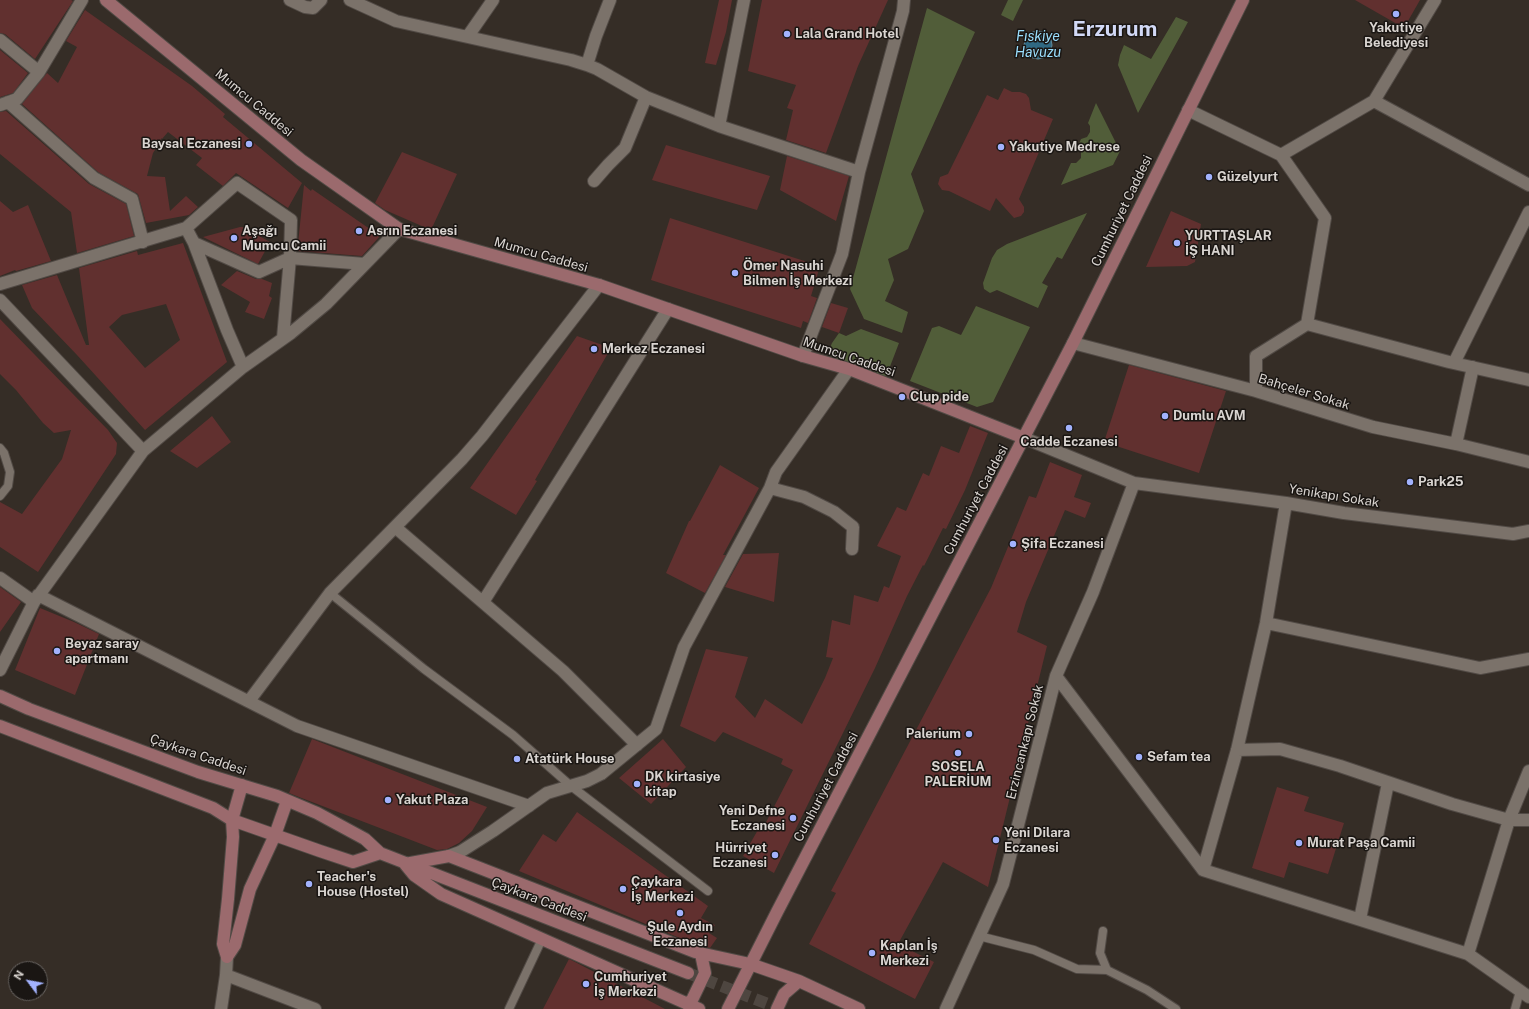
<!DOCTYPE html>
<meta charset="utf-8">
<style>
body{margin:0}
#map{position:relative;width:1529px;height:1009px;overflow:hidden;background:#352d26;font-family:"Public Sans",sans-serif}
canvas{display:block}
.north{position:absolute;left:8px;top:961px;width:40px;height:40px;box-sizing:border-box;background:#1a1613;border:1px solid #66625f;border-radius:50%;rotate:302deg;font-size:11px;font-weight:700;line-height:16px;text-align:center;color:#d9d4d0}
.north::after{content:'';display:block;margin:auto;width:14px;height:18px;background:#a2b2fd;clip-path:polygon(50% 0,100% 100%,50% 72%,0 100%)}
</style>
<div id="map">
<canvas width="1529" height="1009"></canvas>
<div class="north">N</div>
</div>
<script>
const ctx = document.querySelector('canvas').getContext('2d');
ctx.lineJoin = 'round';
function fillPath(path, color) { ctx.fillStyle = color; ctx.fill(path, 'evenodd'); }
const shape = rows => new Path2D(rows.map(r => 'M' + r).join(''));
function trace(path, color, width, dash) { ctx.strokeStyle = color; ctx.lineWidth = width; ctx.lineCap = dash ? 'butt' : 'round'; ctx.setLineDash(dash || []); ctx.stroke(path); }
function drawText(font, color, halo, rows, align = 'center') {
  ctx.font = font + ' "Public Sans",sans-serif'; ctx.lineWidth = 3; ctx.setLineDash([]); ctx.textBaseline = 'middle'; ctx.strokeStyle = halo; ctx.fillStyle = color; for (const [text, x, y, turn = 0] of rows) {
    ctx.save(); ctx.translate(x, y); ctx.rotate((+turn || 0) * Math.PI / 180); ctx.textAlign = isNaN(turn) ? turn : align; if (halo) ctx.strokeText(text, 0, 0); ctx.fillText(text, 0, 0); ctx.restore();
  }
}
fillPath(shape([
 [1008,0,1023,0,1013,21,1001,15],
 [927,8,975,32,911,174,924,211,908,249,888,259,894,280,885,301,908,312,902,333,864,319,850,289],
 [1176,17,1188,22,1138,113,1118,65,1120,55,1124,45,1151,59],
 [1096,103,1120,151,1113,165,1061,185,1071,163,1076,163,1081,158,1081,152,1078,146,1081,139,1087,137,1090,132,1090,126,1088,123],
 [1087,213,1062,259,1057,257,1042,283,1048,286,1038,308,997,290,990,293,984,289,983,283,992,258,997,250,1007,244],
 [976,306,1030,327,993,402,977,407,910,381,932,328,939,326,961,335],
 [861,329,899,343,886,377,827,355,832,343,839,333,846,336]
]), '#515d39');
const water = shape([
 '1024 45a14 14 0 1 1 28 0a14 14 0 1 1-28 0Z'
]);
fillPath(water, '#306982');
trace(water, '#638999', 1);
fillPath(shape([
 [0,0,71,0,73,1,35,59,5,34,0,33],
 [719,0,732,0,726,32,716,65,705,63],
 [762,0,888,0,858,66,826,153,786,140,793,110,787,108,796,85,748,71],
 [1355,0,1420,0,1404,28],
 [85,10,192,86,225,114,223,117,302,183,288,208,236,173,223,186,196,165,202,158,168,132,162,139,161,138,161,141,153,153,147,176,165,177,170,211,186,196,198,207,189,215,146,223,138,194,98,172,22,104,47,73,58,83,77,47,66,41],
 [0,50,28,73,13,93,0,97],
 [1004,88,1012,92,1020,92,1026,94,1029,98,1031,110,1053,119,1019,199,1024,207,1024,212,1021,216,1014,218,996,198,990,211,949,191,942,190,938,184,940,177,948,174,987,95,998,100],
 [6,111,89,184,126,204,134,236,77,253,71,212,0,154,0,112],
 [666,145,770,176,757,210,652,180],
 [402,152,457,174,431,230,385,210,375,203],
 [787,156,849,176,836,221,780,190],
 [304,185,311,191,312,189,380,236,362,256,298,251,300,245,298,244],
 [0,201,13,212,28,205,51,261,16,271,15,270,0,276],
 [1171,211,1201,224,1195,262,1187,266,1146,267],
 [670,218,820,266,811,296,817,298,808,323,803,321,801,328,651,280],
 [240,227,243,227,270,242,258,264,203,237],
 [183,243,227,362,145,430,77,355,32,308,22,285,57,275,86,345,89,345,79,268,137,251,138,255],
 [166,304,180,340,145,368,109,327,122,315],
 [237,271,256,279,262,279,272,283,269,296,272,298,264,319,245,312,250,302,221,285],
 [831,303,848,308,839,333,822,327],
 [0,319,108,430,117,443,116,454,38,572,0,547,0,502,22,514,62,459,71,430,54,433,43,423,16,390,0,374],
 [577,336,611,348,535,480,537,481,516,515,470,488],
 [1129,365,1226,391,1199,473,1104,442],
 [212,416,231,442,197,468,170,451],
 [970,426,988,433,965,490,946,529,943,528,924,566,923,565,907,596,875,668,774,873,743,856,759,828,762,830,793,770,781,764,783,759,723,732,715,742,680,726,706,649,748,657,735,697,755,718,765,699,802,724,825,678,833,658,826,657,832,620,850,625,854,595,878,602,884,586,889,588,901,556,877,546,897,507,906,511,923,473,929,476,941,446,959,453],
 [1050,462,1082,475,1074,497,1091,503,1085,518,1065,510,1026,602,1017,632,1047,646,988,887,943,862,898,944,934,962,915,999,809,944,836,893,831,891,991,588,1029,496,1036,498],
 [720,465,759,488,723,555,726,555,705,593,666,573,689,521,690,521],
 [779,553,774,602,725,587,743,554],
 [0,587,21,602,0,632],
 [40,608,74,622,99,634,75,695,15,670],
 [312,739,487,807,472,831,459,843,447,849,437,850,299,797,289,793],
 [663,739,686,767,651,804,619,778],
 [1277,787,1309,797,1304,811,1344,823,1328,874,1289,862,1284,878,1252,868],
 [577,812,708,906,701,918,715,925,709,933,717,938,710,948,697,945,665,932,519,871,543,834,556,842],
 [569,959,577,963,665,1009,543,1009]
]), '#61302f');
trace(shape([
 [688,973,781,1009]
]), '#4e4640', 12, [12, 6]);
const lane = shape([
 [0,448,4,453,10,472,8,486,0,496],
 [330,593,424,669,513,735,571,786,708,891],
 [1103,931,1100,953,1107,970,1147,990,1176,1009],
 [979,936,1034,950,1077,969,1107,970],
 [509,1009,542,939],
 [1515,1009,1520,991]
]);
const street = shape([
 [290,0,305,7,313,8,321,0],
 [350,0,396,21,571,60,587,65,597,69,646,97,719,126,859,172],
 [468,36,493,0],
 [0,40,39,72,17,99,0,105],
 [587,65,596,36,610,0],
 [39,72,82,0],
 [1374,101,1435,0],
 [8,102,94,178,132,199,143,242],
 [1188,110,1281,155,1325,218,1307,324],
 [719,126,744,0],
 [1281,155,1374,101,1529,185],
 [594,181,608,165,625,148,646,97],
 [186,228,237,183,291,220,290,258,283,338],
 [194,243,259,272,290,258,365,264],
 [0,284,186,228,194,243,227,330,243,367,291,333,326,304,399,229],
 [0,300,143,451],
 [1073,343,1256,391,1373,427,1456,444,1529,462],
 [803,356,842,254,859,172,903,11,904,0],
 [1454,363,1529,212],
 [1256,391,1256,356,1307,324,1449,362,1529,380],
 [1024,438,1134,483,1286,503,1344,513,1513,534,1529,531],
 [1456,444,1473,367],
 [770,488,804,497,834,512,853,527,852,549],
 [395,527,563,671,637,745],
 [0,578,34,602],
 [38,595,297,726,529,806],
 [483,602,668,309],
 [1266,623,1480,668,1529,659],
 [0,670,34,602,143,451,243,367],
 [1056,676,1203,870,1468,954,1529,997],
 [249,701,330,593,462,459,482,436,599,285],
 [1237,750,1280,749,1340,766,1452,804,1509,820,1529,820],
 [449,856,460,852,493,831,547,793,587,781,601,774,656,729,684,647,770,488,776,472,849,369],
 [1203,870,1237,750,1266,623,1286,503],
 [1360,919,1388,783],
 [1468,954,1509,820,1529,771],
 [226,975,315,1009],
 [221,1009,226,975,227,957],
 [946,1009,1003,884,1056,676,1093,592,1134,483]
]);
const secondary = shape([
 [106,0,301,160,399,229,599,285,803,356,849,369,1024,438],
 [0,696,29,709,198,772,277,796,317,813,365,839,380,853,688,973],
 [0,726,213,808,232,820,320,851,353,862,380,853],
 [227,957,223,944,228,899,233,837,232,820,242,785],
 [227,957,235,945,250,889,275,835,287,801],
 [687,1004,692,1000,705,973,701,954],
 [699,1009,441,894,414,875,405,864,449,856,695,952,750,964,799,981,859,1009],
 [728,1009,777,912,1073,343,1243,0],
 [777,1009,784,994,799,981]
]);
trace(lane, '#514a45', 10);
trace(street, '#514a45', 14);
trace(secondary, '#514a45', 14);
trace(lane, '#7b726a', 8);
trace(street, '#7b726a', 12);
trace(secondary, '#9b6a6d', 12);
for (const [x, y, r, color] of [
 [1396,14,4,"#a2b2fd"],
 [787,34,4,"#a2b2fd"],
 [249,144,4,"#a2b2fd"],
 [1001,147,4,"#a2b2fd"],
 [1209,177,4,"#a2b2fd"],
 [359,231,4,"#a2b2fd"],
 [234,238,4,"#a2b2fd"],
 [1177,243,4,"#a2b2fd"],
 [735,273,4,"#a2b2fd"],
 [594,349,4,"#a2b2fd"],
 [902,397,4,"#a2b2fd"],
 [1165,416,4,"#a2b2fd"],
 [1069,428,4,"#a2b2fd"],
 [1410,482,4,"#a2b2fd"],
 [1013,544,4,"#a2b2fd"],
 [57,651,4,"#a2b2fd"],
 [969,734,4,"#a2b2fd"],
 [958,753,4,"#a2b2fd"],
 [1139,757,4,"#a2b2fd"],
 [517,759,4,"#a2b2fd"],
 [637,784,4,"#a2b2fd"],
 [388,800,4,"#a2b2fd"],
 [793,818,4,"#a2b2fd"],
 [996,840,4,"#a2b2fd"],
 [1299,843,4,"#a2b2fd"],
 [775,855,4,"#a2b2fd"],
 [309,884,4,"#a2b2fd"],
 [623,889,4,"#a2b2fd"],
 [680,913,4,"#a2b2fd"],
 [872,953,4,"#a2b2fd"],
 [586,984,4,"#a2b2fd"]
]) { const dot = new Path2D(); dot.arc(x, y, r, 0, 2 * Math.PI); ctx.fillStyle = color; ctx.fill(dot); trace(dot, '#1a1613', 1.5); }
drawText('bold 13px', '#d9d4d0', '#1a1613', [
 ["Yakutiye",1396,28,"center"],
 ["Belediyesi",1396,43,"center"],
 ["Lala Grand Hotel",795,34],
 ["Baysal Eczanesi",241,144,"right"],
 ["Yakutiye Medrese",1009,147],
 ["Güzelyurt",1217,177],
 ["Aşağı",242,231],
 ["Mumcu Camii",242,246],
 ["Asrın Eczanesi",367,231],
 ["YURTTAŞLAR",1185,236],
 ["İŞ HANI",1185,251],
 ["Ömer Nasuhi",743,266],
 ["Bilmen İş Merkezi",743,281],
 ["Merkez Eczanesi",602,349],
 ["Clup pide",910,397],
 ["Dumlu AVM",1173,416],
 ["Cadde Eczanesi",1069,442,"center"],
 ["Park25",1418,482],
 ["Şifa Eczanesi",1021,544],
 ["Beyaz saray",65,644],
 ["apartmanı",65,659],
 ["Palerium",961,734,"right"],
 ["Sefam tea",1147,757],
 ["Atatürk House",525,759],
 ["SOSELA",958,767,"center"],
 ["PALERİUM",958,782,"center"],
 ["DK kirtasiye",645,777],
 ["kitap",645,792],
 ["Yakut Plaza",396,800],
 ["Yeni Defne",785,811,"right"],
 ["Eczanesi",785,826,"right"],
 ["Yeni Dilara",1004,833],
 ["Eczanesi",1004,848],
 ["Murat Paşa Camii",1307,843],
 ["Hürriyet",767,848,"right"],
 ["Eczanesi",767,863,"right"],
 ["Teacher's",317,877],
 ["House (Hostel)",317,892],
 ["Çaykara",631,882],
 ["İş Merkezi",631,897],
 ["Şule Aydın",680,927,"center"],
 ["Eczanesi",680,942,"center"],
 ["Kaplan İş",880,946],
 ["Merkezi",880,961],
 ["Cumhuriyet",594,977],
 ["İş Merkezi",594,992]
], 'left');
drawText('13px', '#d9d4d0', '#1a1613', [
 ["Mumcu Caddesi",254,103,40],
 ["Cumhuriyet Caddesi",1122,211,-64],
 ["Mumcu Caddesi",541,255,16],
 ["Mumcu Caddesi",849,357,19],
 ["Bahçeler Sokak",1304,392,17],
 ["Yenikapı Sokak",1334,496,9],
 ["Cumhuriyet Caddesi",976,500,-62],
 ["Erzincankapı Sokak",1025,742,-76],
 ["Çaykara Caddesi",198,755,19],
 ["Cumhuriyet Caddesi",826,787,-62],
 ["Çaykara Caddesi",539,900,21]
]);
drawText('italic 14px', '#9adefd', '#1a1613', [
 ["Fıskiye",1038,37],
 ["Havuzu",1038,53]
]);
drawText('bold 21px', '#d2d9f6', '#1a1613', [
 ["Erzurum",1115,30]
]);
</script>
